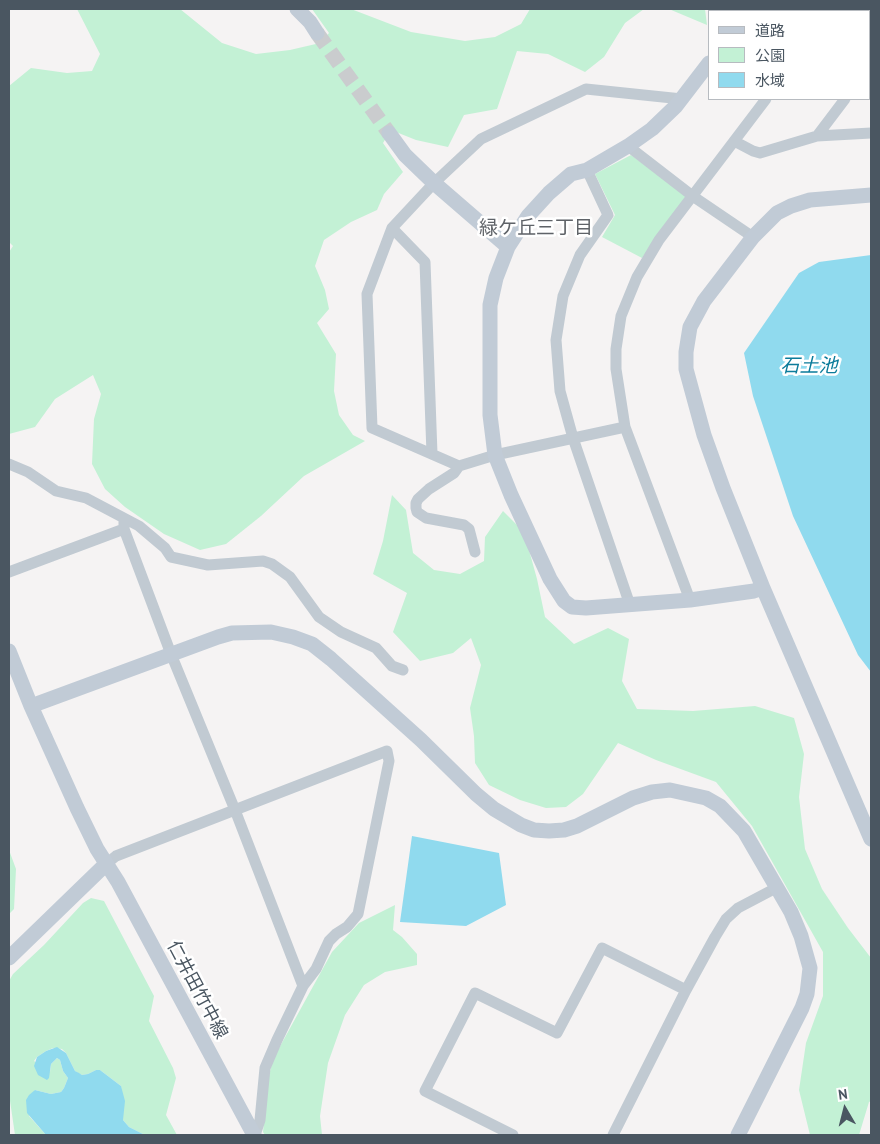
<!DOCTYPE html>
<meta charset="utf-8">
<style>
body{margin:0}
#map{position:relative;width:880px;height:1144px;overflow:hidden;background:#f5f3f3;font-family:"PT Sans","Noto Sans JP",sans-serif}
canvas{display:block}
.frame{position:absolute;inset:0;border:10px solid #4a5661;pointer-events:none}
.legend{position:absolute;left:708px;top:10px;width:162px;height:90px;box-sizing:border-box;background:#fff;border:1px solid #b7bbc0;margin:0;padding:6px 9px;list-style:none;font-size:15px;color:#4a5661}
.legend li{display:flex;align-items:center;gap:10px;height:25px}
.legend b{width:25px;border:1px solid #b7bbc0}
.north{position:absolute;left:820px;top:1084px;width:50px;height:50px;-webkit-text-stroke:4px #fff;paint-order:stroke;rotate:352deg;font-size:14px;font-weight:700;line-height:20px;text-align:center;color:#4a5661}
.north::after{content:'';display:block;margin:auto;width:18px;height:22px;background:#4a5661;clip-path:polygon(50% 0,100% 100%,50% 72%,0 100%)}
</style>
<div id="map">
<canvas width="880" height="1144"></canvas>
<div class="frame"></div>
<ul class="legend">
<li><b style="height:6px;background:#c1cbd6"></b>道路</li>
<li><b style="height:14px;background:#c3f1d5"></b>公園</li>
<li><b style="height:14px;background:#90daee"></b>水域</li>
</ul>
<div class="north">N</div>
</div>
<script>
const ctx = document.querySelector('canvas').getContext('2d');
ctx.lineJoin = 'round';
function fillPath(path, color) { ctx.fillStyle = color; ctx.fill(path, 'evenodd'); }
const shape = rows => new Path2D(rows.map(r => 'M' + r).join(''));
function trace(path, color, width, dash) { ctx.strokeStyle = color; ctx.lineWidth = width; ctx.lineCap = dash ? 'butt' : 'round'; ctx.setLineDash(dash || []); ctx.stroke(path); }
function drawText(font, color, halo, rows, align = 'center') {
  ctx.font = font + ' "PT Sans","Noto Sans JP",sans-serif'; ctx.lineWidth = 5; ctx.setLineDash([]); ctx.textBaseline = 'middle'; ctx.strokeStyle = halo; ctx.fillStyle = color; for (const [text, x, y, turn = 0] of rows) {
    ctx.save(); ctx.translate(x, y); ctx.rotate((+turn || 0) * Math.PI / 180); ctx.textAlign = isNaN(turn) ? turn : align; if (halo) ctx.strokeText(text, 0, 0); ctx.fillText(text, 0, 0); ctx.restore();
  }
}
fillPath(shape([
 [77,9,180,9,222,43,256,54,290,50,320,43,329,33,312,9,351,9,411,32,465,41,495,37,521,24,530,9,644,9,625,23,604,57,585,72,548,54,517,51,497,109,464,115,448,147,416,140,391,130,383,143,403,172,384,194,377,210,351,222,324,240,315,266,325,290,329,309,317,323,336,354,334,391,339,415,353,435,365,441,304,476,261,516,226,544,200,550,164,534,125,507,105,489,92,464,94,419,101,394,93,375,55,399,35,427,9,434,9,252,13,246,9,242,9,86,31,68,67,73,92,71,100,54],
 [669,9,705,9,707,25,676,12],
 [631,155,688,197,642,258,602,237,615,215,595,174],
 [392,495,406,510,413,553,434,570,460,574,484,561,485,537,503,511,524,532,537,579,545,617,574,644,608,628,629,639,622,681,637,709,693,711,755,706,794,718,804,754,799,797,805,849,822,889,848,928,871,958,871,1101,869,1102,859,1135,810,1135,799,1090,806,1043,823,996,823,952,752,826,716,782,656,760,618,743,583,794,566,807,546,808,520,800,489,785,475,763,474,736,470,708,481,665,471,638,453,653,420,661,393,632,407,593,373,574,383,541],
 [9,850,16,869,14,909,9,914],
 [91,898,104,901,154,996,149,1021,173,1068,176,1078,166,1115,177,1135,145,1135,129,1127,123,1120,121,1086,100,1070,96,1070,88,1074,82,1075,78,1073,75,1071,66,1053,62,1049,53,1048,46,1051,37,1057,34,1061,50,1072,51,1064,57,1058,60,1060,63,1071,68,1078,64,1088,61,1092,51,1094,35,1090,29,1116,46,1135,15,1135,9,1094,9,981,13,974,44,945,83,903],
 [395,905,393,930,402,937,417,954,417,965,385,972,364,985,345,1015,328,1063,320,1116,322,1135,265,1135,263,1132,268,1079,273,1059,332,952,359,923]
]), '#c3f1d5');
fillPath(shape([
 [871,255,871,672,858,655,793,516,753,396,744,353,799,273,819,262],
 [412,836,499,853,506,905,466,926,400,922],
 [57,1047,66,1053,75,1071,79,1073,82,1075,88,1074,96,1070,100,1070,121,1086,125,1101,123,1120,129,1127,145,1135,46,1135,27,1113,26,1100,29,1095,35,1090,51,1094,61,1092,64,1088,68,1078,63,1071,60,1060,57,1058,51,1064,49,1078,47,1080,38,1075,34,1066,37,1057,46,1051]
]), '#90daee');
trace(shape([
 [317,33,389,133]
]), '#caccce', 15, [15, 8]);
trace(shape([
 [815,9,818,11],
 [831,11,833,9],
 [869,48,871,50],
 [869,67,871,63],
 [817,136,845,99],
 [734,141,753,151,760,153,817,136,871,133],
 [628,146,694,197,753,237],
 [587,170,608,215,580,255,563,296,556,340,560,391,573,438,630,605],
 [392,228,425,262,432,454],
 [625,427,495,455,459,466,372,428,367,294,392,228,434,183,481,139,586,89,682,99],
 [9,464,28,472,56,491,86,498,139,526,165,548,171,557,208,565,263,561,272,564,290,577,319,617,341,632,376,648,392,666,403,670],
 [459,466,454,473,429,489,418,499,416,503,416,508,417,512,426,518,464,525,469,529,475,552],
 [124,519,124,529,171,654,235,810,303,986],
 [9,572,124,529],
 [690,600,625,427,616,369,616,349,621,316,637,277,659,240,766,99],
 [106,864,116,856,387,751,389,761,358,914,347,927,336,934,329,941,316,969,303,986,277,1040,265,1068,260,1120,255,1135],
 [686,990,715,937,726,919,738,908,776,888],
 [513,1135,425,1091,475,993,557,1033,602,948,686,990,613,1135]
]), '#c1cad2', 11);
trace(shape([
 [297,9,310,22,317,33],
 [748,11,750,9],
 [709,63,676,106,652,129,628,146,587,170,571,174,549,193,528,216,508,247,496,278,490,305,490,415,495,455,511,495,550,579,564,601,572,607,586,608,690,600,754,591,763,588],
 [389,133,405,155,434,183,508,247],
 [871,195,810,200,791,206,777,213,753,237,704,301,690,327,686,352,686,369,704,435,723,488,763,588,871,839],
 [9,651,31,706,77,808,97,849,118,882,254,1135],
 [31,706,218,637,232,633,271,632,293,637,312,644,331,659,421,740,476,794,494,809,521,825,534,830,549,831,564,830,577,826,633,798,652,792,670,790,706,798,720,806,744,831,791,912,801,936,810,968,807,994,802,1008,738,1135],
 [9,958,106,864]
]), '#c1cbd6', 15);
drawText('18px', '#4a5661', '#fff', [
 ["仁井田竹中線",197,990,62]
]);
drawText('19px', '#5f6368', '#fff', [
 ["緑ケ丘三丁目",536,229]
]);
drawText('italic 19px', '#0c7c9b', '#fff', [
 ["石土池",809,367]
]);
</script>
